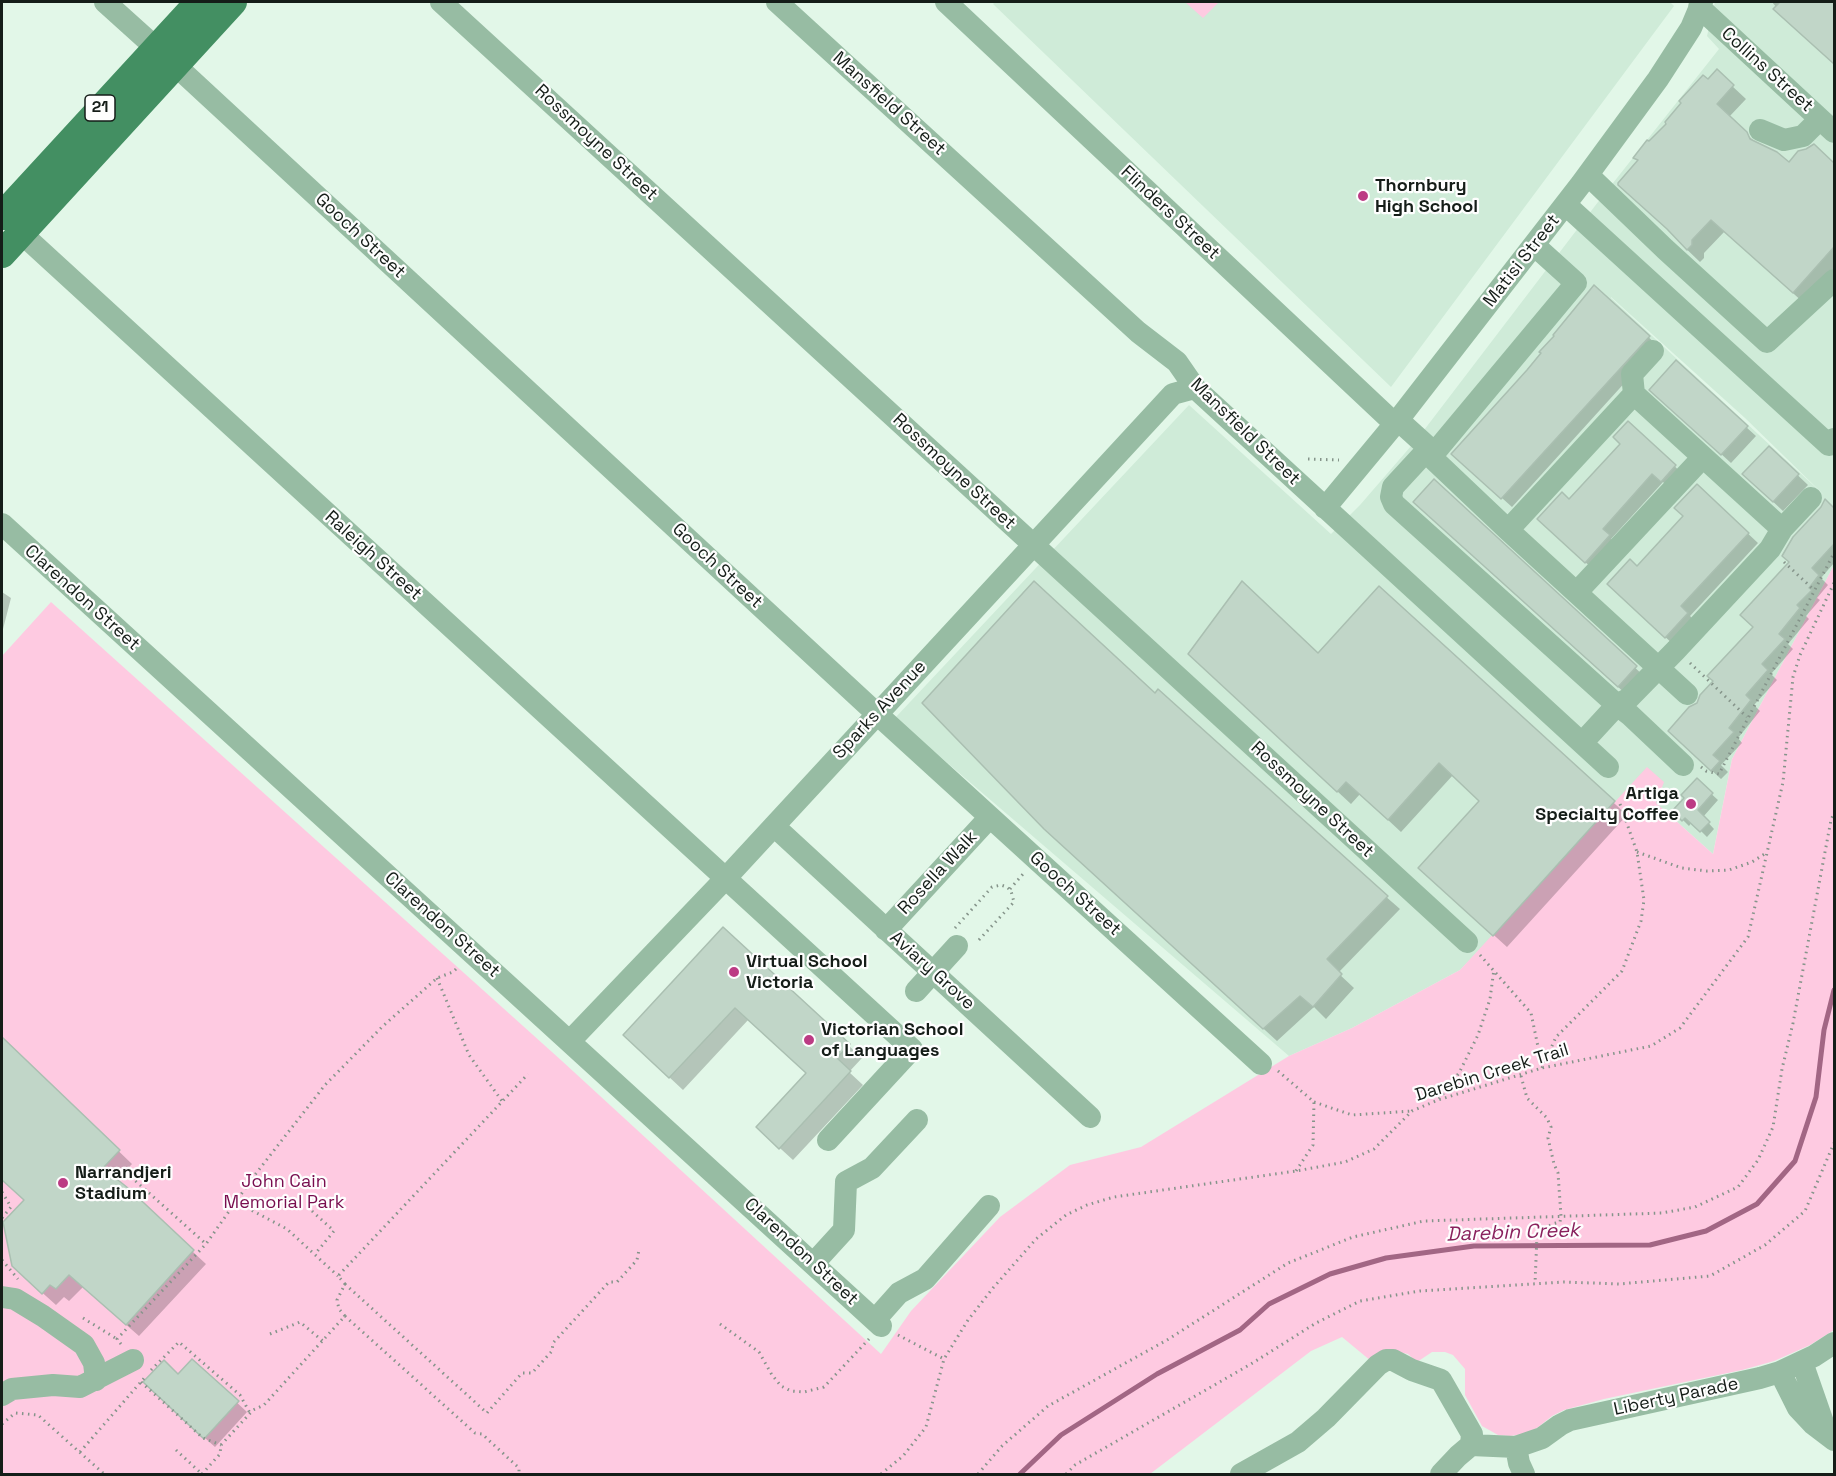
<!DOCTYPE html>
<style>
body{margin:0}
#map{position:relative;width:1836px;height:1476px;overflow:hidden;background:#e2f7e8;font-family:"Space Grotesk",sans-serif}
canvas{display:block}
.frame{position:absolute;inset:0;border:3px solid #151d18;pointer-events:none}
</style>
<div id="map">
<canvas width="1836" height="1476"></canvas>
<div class="frame"></div>
</div>
<script>
const ctx = document.querySelector('canvas').getContext('2d');
ctx.lineJoin = 'round';
function fillPath(path, color) { ctx.fillStyle = color; ctx.fill(path, 'evenodd'); }
const shape = rows => new Path2D(rows.map(r => 'M' + r).join(''));
function trace(path, color, width, dash) { ctx.strokeStyle = color; ctx.lineWidth = width; ctx.lineCap = dash ? 'butt' : 'round'; ctx.setLineDash(dash || []); ctx.stroke(path); }
function drawText(font, color, halo, rows, align = 'center') {
  ctx.font = font + ' "Space Grotesk",sans-serif'; ctx.lineWidth = 4.5; ctx.setLineDash([]); ctx.textBaseline = 'middle'; ctx.strokeStyle = halo; ctx.fillStyle = color; for (const [text, x, y, turn = 0] of rows) {
    ctx.save(); ctx.translate(x, y); ctx.rotate((+turn || 0) * Math.PI / 180); ctx.textAlign = isNaN(turn) ? turn : align; if (halo) ctx.strokeText(text, 0, 0); ctx.fillText(text, 0, 0); ctx.restore();
  }
}
fillPath(shape([
 [995,2,1670,2,1674,6,1391,387,993,4],
 [1715,2,1834,2,1834,565,1732,759,1713,854,1656,803,1493,936,1460,970,1352,1028,1289,1056,895,718,1189,405,1331,534,1360,505,1418,438,1598,202,1719,49,1707,36],
 [1611,297,1745,418,1825,496,1611,298]
]), '#cfebd8');
fillPath(shape([
 [1185,2,1219,2,1203,18],
 [1834,565,1834,1330,1810,1345,1774,1361,1742,1370,1604,1399,1564,1410,1552,1416,1537,1428,1523,1434,1510,1436,1498,1435,1482,1426,1465,1395,1465,1369,1453,1355,1445,1352,1432,1352,1417,1362,1408,1354,1394,1351,1371,1361,1342,1337,1311,1351,1150,1474,2,1474,2,656,51,602,562,1061,881,1354,911,1311,1000,1217,1070,1165,1141,1147,1289,1056,1352,1028,1460,970,1647,767,1664,782,1656,803,1713,854,1732,759]
]), '#fecae1');
fillPath(shape([
 [1772,2,1834,2,1834,63,1786,19],
 [1717,72,1746,99,1729,117,1757,144,1789,165,1814,146,1834,165,1834,273,1806,305,1725,231,1704,253,1704,258,1700,262,1678,241,1639,161,1635,157],
 [1594,287,1658,346,1512,507,1463,463,1528,371],
 [1661,399,1746,427,1756,436,1731,463],
 [1628,423,1685,476,1671,490,1663,482,1611,539,1618,545,1595,571,1549,529,1569,501,1622,444],
 [1769,448,1808,485,1783,511,1754,484],
 [1434,481,1645,677,1628,696,1425,511],
 [1697,486,1758,543,1690,616,1697,623,1675,646,1618,593,1637,568,1685,517],
 [1826,501,1834,510,1834,563,1821,578,1828,585,1817,598,1820,600,1806,616,1809,619,1788,644,1793,649,1771,674,1777,680,1754,705,1760,711,1738,738,1742,743,1721,765,1728,772,1721,779,1679,740,1698,704,1755,628],
 [1379,588,1627,815,1507,947,1433,880,1481,801,1453,775,1401,832,1360,794,1351,804,1203,667,1318,655],
 [2,592,11,598,2,633],
 [1155,695,1400,909,1338,973,1354,988,1326,1019,1314,1007,1277,1041,1059,842],
 [1697,781,1718,800,1703,817,1714,829,1707,837,1692,822,1689,826,1674,811,1686,798],
 [723,929,862,1058,849,1072,863,1085,793,1160,770,1139,807,1073,749,1019,683,1090,637,1047],
 [2,1039,132,1164,116,1181,206,1264,139,1336,83,1287,69,1301,64,1297,56,1305,27,1279,25,1201,2,1178,4,1172,2,1169],
 [192,1361,247,1412,215,1447,154,1392,178,1376]
]), '#0003');
trace(shape([
 [1020,1474,1061,1435,1157,1374,1240,1330,1269,1304,1330,1274,1386,1258,1474,1246,1650,1245,1706,1231,1757,1204,1795,1161,1816,1097,1824,1030,1834,990]
]), '#a26684', 5);
const building = shape([
 [1780,2,1834,2,1834,64,1773,9,1780,2],
 [1717,69,1734,85,1717,104,1747,132,1750,139,1777,152,1789,162,1798,151,1806,149,1814,144,1834,163,1834,247,1793,293,1711,220,1692,240,1692,245,1687,250,1667,229,1618,185,1618,183,1638,160,1633,158,1647,140,1649,141,1666,124,1665,122,1681,103,1679,101,1703,75,1708,79,1717,69],
 [1594,285,1650,336,1501,499,1451,454,1527,370,1541,353,1539,352,1554,336,1553,335,1594,285],
 [1676,360,1748,426,1721,455,1649,390,1676,360],
 [1628,421,1676,465,1661,482,1652,474,1603,529,1610,535,1585,563,1537,519,1562,492,1569,499,1620,444,1613,437,1628,421],
 [1769,446,1799,474,1773,502,1742,474,1769,446],
 [1434,479,1637,666,1618,687,1413,502,1434,479],
 [1697,484,1749,533,1681,606,1688,613,1665,638,1607,584,1630,559,1637,566,1683,516,1674,508,1697,484],
 [1825,499,1834,508,1834,544,1812,568,1819,575,1809,588,1812,590,1797,605,1800,608,1779,634,1785,639,1762,664,1768,670,1746,695,1751,700,1729,728,1734,732,1713,755,1720,761,1711,771,1668,731,1689,707,1697,703,1700,695,1713,681,1707,676,1753,627,1740,615,1789,562,1782,556,1793,537,1821,507,1825,499],
 [1034,581,1155,693,1158,689,1388,896,1327,959,1342,974,1313,1007,1300,996,1263,1029,1044,829,922,703,1034,581],
 [1242,581,1318,653,1379,586,1615,801,1493,936,1418,868,1479,801,1439,763,1388,820,1346,782,1337,792,1188,654,1242,581],
 [1697,778,1713,793,1698,810,1710,822,1700,832,1685,818,1682,821,1672,811,1684,798,1681,795,1697,778],
 [723,927,850,1044,837,1058,851,1071,779,1149,756,1127,806,1073,735,1008,669,1078,623,1035,723,927],
 [2,1037,120,1150,103,1168,128,1188,194,1250,126,1325,69,1275,56,1289,50,1285,42,1294,12,1266,3,1222,24,1200,2,1180,2,1037],
 [192,1359,239,1401,204,1439,143,1382,164,1360,178,1374,192,1359]
]);
fillPath(building, '#c1d6c8');
trace(building, '#aabfb1', 1.5);
trace(shape([
 [1308,459,1339,460],
 [1784,562,1814,590],
 [1690,663,1747,717],
 [1701,767,1706,771,1719,774,1834,553],
 [1637,852,1682,868,1707,871,1729,870,1752,862,1766,853],
 [1010,889,1023,874],
 [955,928,992,887,1001,885,1007,887,1011,891,1014,902,977,942],
 [1480,955,1531,1013,1542,1066],
 [437,978,469,1055,502,1101],
 [1542,1068,1556,1037,1622,971,1641,921,1644,900,1637,852,1620,804],
 [1278,1071,1314,1102,1313,1145,1296,1171],
 [1521,1076,1527,1098,1547,1118,1551,1127,1548,1138,1554,1164,1558,1173,1561,1216,1560,1222,1552,1224,1537,1235,1535,1284],
 [1439,1099,1459,1073,1478,1035,1490,999,1494,969],
 [1314,1102,1352,1115,1412,1111],
 [131,1177,206,1244],
 [2,1192,11,1207,2,1218],
 [236,1202,287,1229,338,1276],
 [312,1211,334,1231,315,1254],
 [2,1260,18,1279],
 [345,1284,487,1413,522,1373,532,1373,552,1351,553,1343,609,1282,617,1282,637,1260,639,1250],
 [345,1316,475,1433,482,1434,519,1468,519,1474],
 [83,1318,117,1339],
 [720,1324,759,1352,772,1375,781,1386,791,1391,804,1392,824,1387,869,1339],
 [270,1334,300,1322,324,1342],
 [898,1335,944,1359],
 [121,1344,117,1339,206,1244,254,1176,325,1085,382,1027,437,978,453,972,459,966],
 [151,1370,179,1342,240,1395,250,1413],
 [141,1382,203,1438,221,1445],
 [2,1424,15,1413,38,1415,104,1474],
 [176,1450,202,1474],
 [80,1452,146,1376],
 [202,1474,220,1454,221,1445,253,1410,264,1405,345,1316,339,1309,337,1300,345,1284,338,1276,528,1074],
 [881,1474,903,1456,926,1427,944,1359,968,1320,993,1288,1036,1239,1066,1215,1087,1205,1114,1197,1296,1171,1345,1162,1374,1149,1412,1111,1438,1100,1542,1068,1651,1046,1680,1028,1748,937,1783,782,1793,677,1800,655,1834,583],
 [978,1474,1002,1446,1048,1406,1167,1340,1288,1263,1353,1237,1424,1221,1662,1213,1695,1207,1738,1187,1758,1160,1773,1127,1782,1069,1793,1023,1831,820,1834,813],
 [1066,1474,1075,1465,1251,1364,1316,1323,1360,1301,1420,1291,1564,1282,1619,1284,1710,1276,1765,1245,1805,1211,1834,1143]
]), '#85948a', 3, [1.5, 4.5]);
trace(shape([
 [105,2,156,48],
 [441,2,1467,942],
 [777,2,1138,332,1177,362,1195,388,1608,767],
 [946,2,1395,424],
 [1699,7,1834,132],
 [175,65,877,714,1261,1064],
 [1760,130,1784,140,1803,136,1820,119],
 [1588,175,1665,249,1767,342,1834,280],
 [1566,205,1829,445,1834,439],
 [21,233,912,1049,828,1140],
 [1634,394,1782,529],
 [1398,420,1429,448,1431,457,1508,530,1687,694],
 [1429,448,1393,487,1391,497,1394,504,1617,705,1630,715,1683,765],
 [1431,457,1576,283,1534,245],
 [1325,508,1398,420,1581,184,1658,79,1691,28,1702,2],
 [2,524,881,1326],
 [1508,530,1634,394,1632,374,1653,351],
 [1577,592,1703,457],
 [1582,743,1617,705,1628,699,1676,650,1770,549,1782,529,1811,498],
 [774,826,1090,1117],
 [886,930,990,817],
 [916,991,957,946],
 [570,1041,725,879,1173,394,1195,388],
 [813,1264,844,1230,846,1182,872,1168,917,1120],
 [2,1297,15,1299,43,1316,84,1345,94,1363,96,1380],
 [875,1320,899,1293,925,1279,989,1206],
 [1802,1362,1826,1431],
 [1780,1372,1798,1408,1813,1424,1834,1440],
 [2,1395,12,1389,53,1385,80,1387,133,1360],
 [1516,1447,1542,1438,1560,1425,1570,1420,1760,1378,1780,1372,1814,1356,1834,1343],
 [1241,1474,1298,1442,1326,1418,1378,1365,1386,1360,1393,1360,1412,1370,1441,1380,1472,1434,1471,1445,1516,1447,1519,1463,1524,1474],
 [1441,1474,1458,1456,1471,1445]
]), '#97bca3', 22);
trace(shape([
 [2,216,199,2],
 [2,254,233,2]
]), '#438f62', 28);
for (const [x, y, r, color] of [
 [1363,196,6,"#bc3b84"],
 [1691,804,6,"#bc3b84"],
 [734,972,6,"#bc3b84"],
 [809,1040,6,"#bc3b84"],
 [63,1183,6,"#bc3b84"]
]) { const dot = new Path2D(); dot.arc(x, y, r, 0, 2 * Math.PI); ctx.fillStyle = color; ctx.fill(dot); trace(dot, '#fefefe', 2); }
for (const [x, y, w] of [
 [100,108,30]
]) { const box = new Path2D(); box.roundRect(x - w / 2, y - 13, w, 26, 4.5); ctx.fillStyle = '#fefefe'; ctx.fill(box); trace(box, '#151d18', 1.5); }
drawText('bold 16px', '#151d18', null, [
 ["21",100,108]
]);
drawText('18px', '#151d18', '#fefefe', [
 ["Collins Street",1767,70,42],
 ["Mansfield Street",889,104,42],
 ["Rossmoyne Street",596,143,43],
 ["Flinders Street",1170,213,43],
 ["Gooch Street",360,236,43],
 ["Matisi Street",1522,261,-52],
 ["Mansfield Street",1245,432,44],
 ["Rossmoyne Street",954,472,43],
 ["Raleigh Street",373,556,42],
 ["Gooch Street",717,566,43],
 ["Clarendon Street",82,598,42],
 ["Sparks Avenue",880,710,-47],
 ["Rossmoyne Street",1312,800,43],
 ["Rosella Walk",938,873,-47],
 ["Gooch Street",1075,894,42],
 ["Clarendon Street",442,925,42],
 ["Aviary Grove",932,971,42],
 ["Darebin Creek Trail",1492,1073,-17],
 ["Clarendon Street",801,1252,43],
 ["Liberty Parade",1676,1397,-12]
]);
drawText('bold 18px', '#151d18', '#fefefe', [
 ["Thornbury",1375,186],
 ["High School",1375,207],
 ["Artiga",1679,794,"right"],
 ["Specialty Coffee",1679,815,"right"],
 ["Virtual School",746,962],
 ["Victoria",746,983],
 ["Victorian School",821,1030],
 ["of Languages",821,1051],
 ["Narrandjeri",75,1173],
 ["Stadium",75,1194]
], 'left');
drawText('18px', '#780d4f', '#fefefe', [
 ["John Cain",284,1182],
 ["Memorial Park",284,1203]
]);
drawText('italic 20px', '#89215d', '#fefefe', [
 ["Darebin Creek",1513,1233,-2]
]);
</script>
